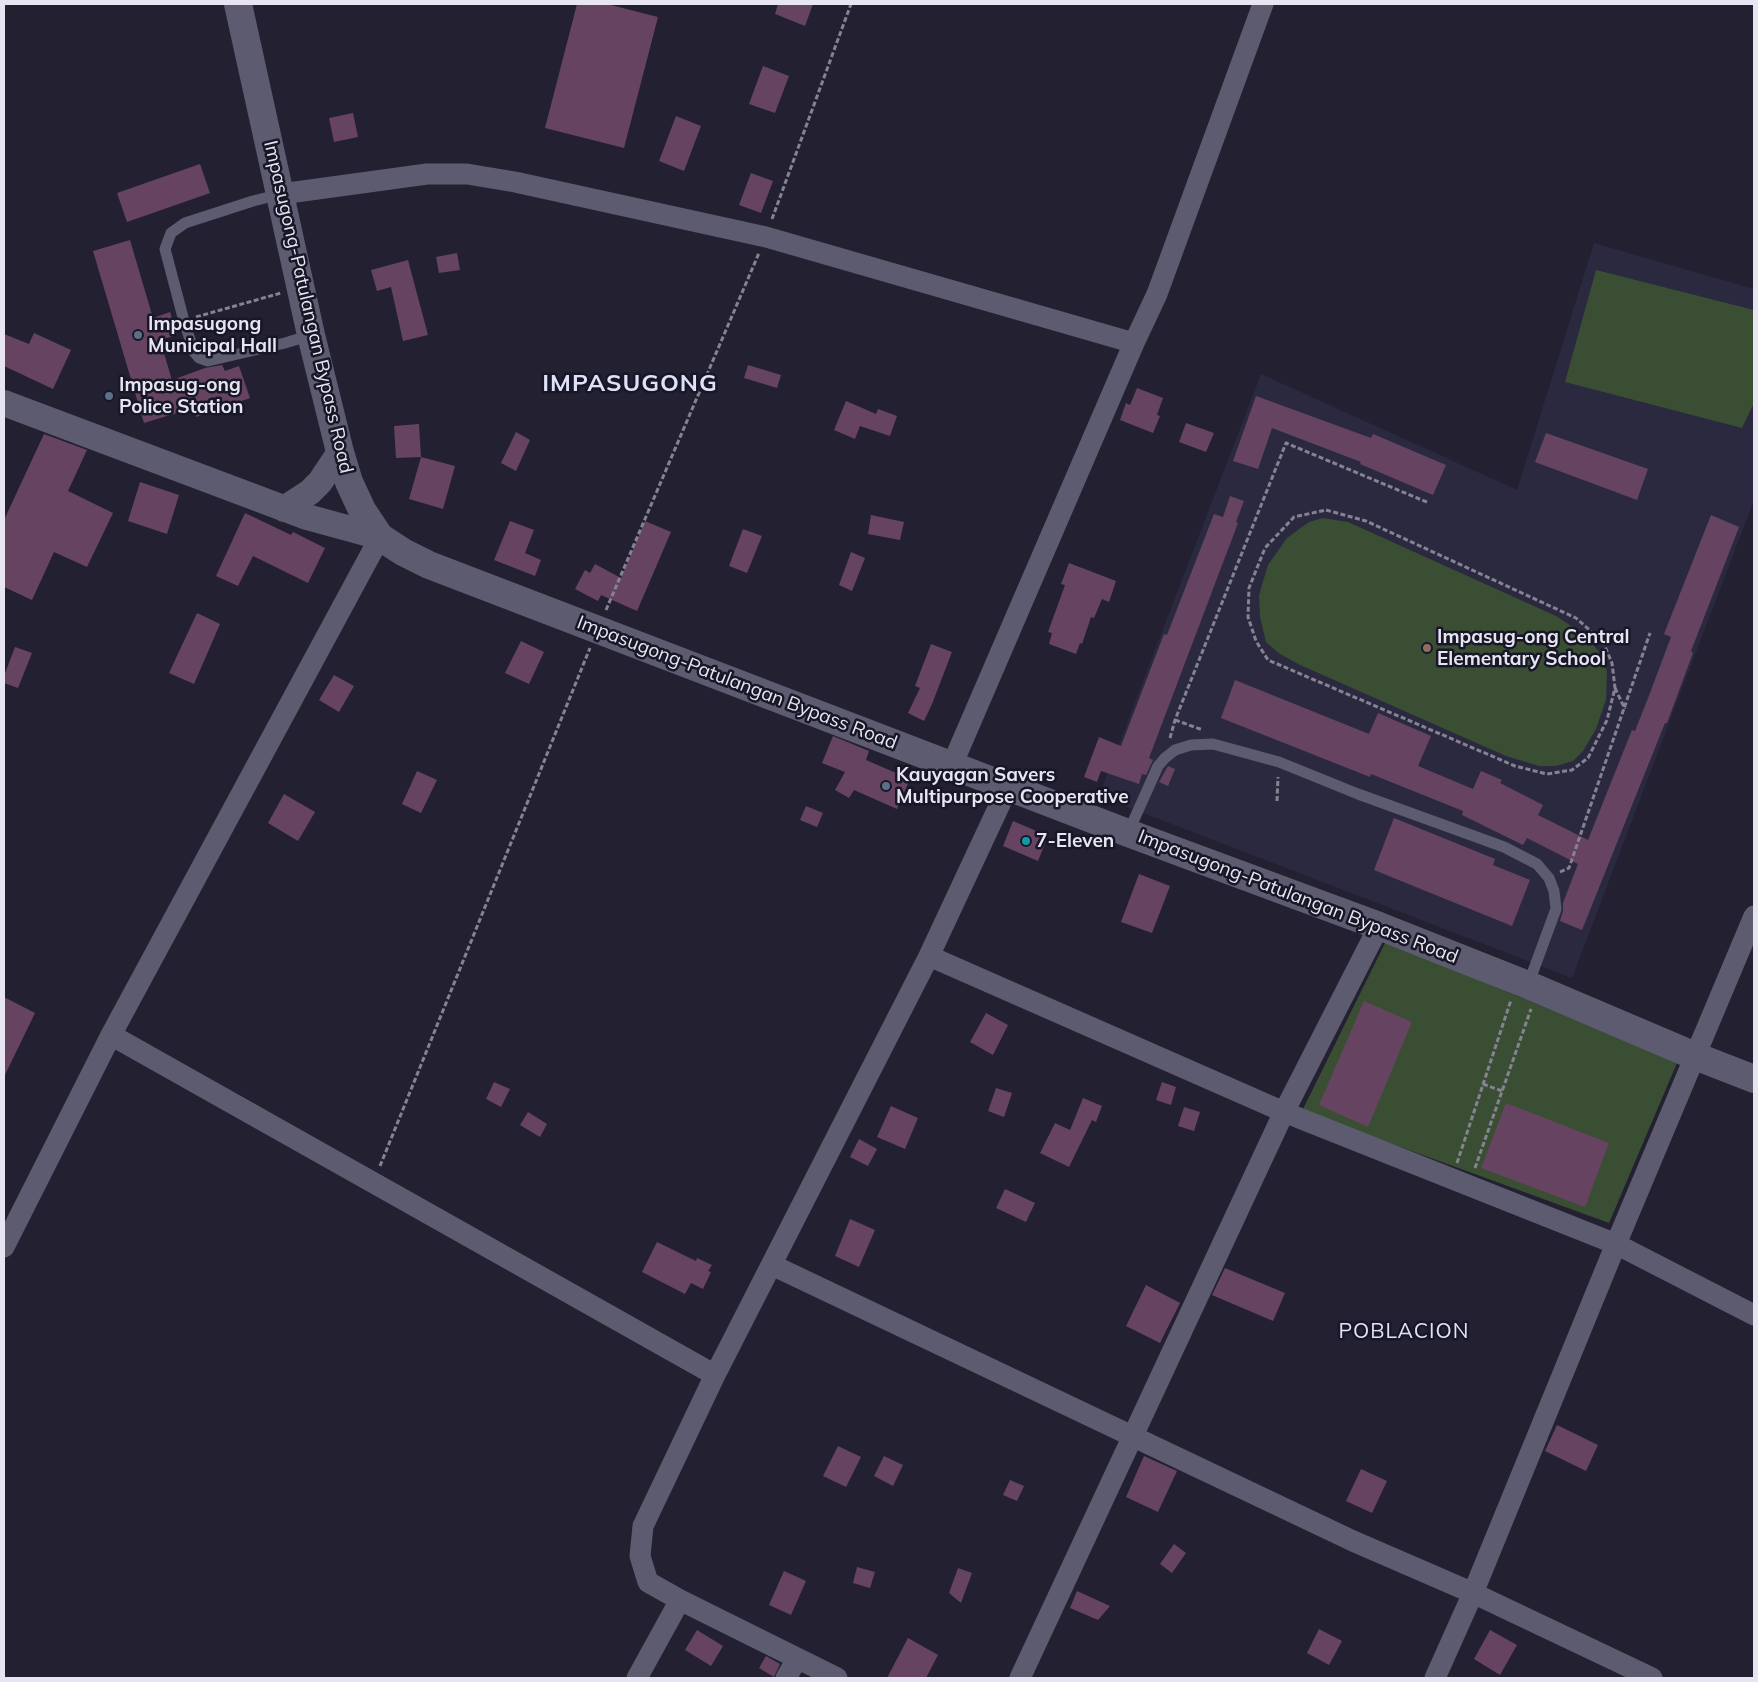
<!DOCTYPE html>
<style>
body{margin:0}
#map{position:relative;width:1758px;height:1682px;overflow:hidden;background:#222031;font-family:Mulish,sans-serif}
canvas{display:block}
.frame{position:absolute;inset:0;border:5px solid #e6e5f1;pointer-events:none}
</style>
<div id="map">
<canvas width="1758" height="1682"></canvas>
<div class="frame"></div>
</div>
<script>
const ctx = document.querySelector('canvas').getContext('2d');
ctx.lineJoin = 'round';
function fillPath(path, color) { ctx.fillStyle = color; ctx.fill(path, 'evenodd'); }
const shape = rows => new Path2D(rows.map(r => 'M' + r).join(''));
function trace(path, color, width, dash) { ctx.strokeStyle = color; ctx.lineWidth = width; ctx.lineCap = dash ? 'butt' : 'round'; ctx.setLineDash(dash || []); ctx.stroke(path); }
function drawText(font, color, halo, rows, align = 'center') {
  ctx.font = font + ' Mulish,sans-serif'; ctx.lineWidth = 5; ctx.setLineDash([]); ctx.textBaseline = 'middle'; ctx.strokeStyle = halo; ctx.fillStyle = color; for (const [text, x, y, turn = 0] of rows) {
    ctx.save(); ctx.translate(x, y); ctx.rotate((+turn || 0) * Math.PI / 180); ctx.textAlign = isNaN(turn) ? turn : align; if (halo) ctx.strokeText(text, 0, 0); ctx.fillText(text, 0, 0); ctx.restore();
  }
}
fillPath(shape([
 [1594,243,1754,289,1754,500,1572,978,1099,796,1261,374,1517,490]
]), '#2b2940');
fillPath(shape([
 [1596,270,1754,310,1754,403,1742,428,1565,382],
 [1323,518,1348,522,1556,616,1586,636,1599,652,1607,671,1606,700,1596,729,1583,751,1573,761,1556,766,1539,766,1506,756,1298,664,1280,654,1266,642,1260,617,1259,595,1268,565,1287,538,1309,522],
 [1386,941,1677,1063,1609,1223,1302,1111]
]), '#3a4e33');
fillPath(shape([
 [577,4,607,4,658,17,624,148,545,128],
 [778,4,813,4,805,26,775,14],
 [763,66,789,76,775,113,749,104],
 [353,113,358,137,334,142,329,118],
 [676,116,701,126,684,171,659,161],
 [200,164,210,193,127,222,117,193],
 [751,173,773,181,761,213,739,205],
 [130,240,153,318,170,312,174,324,177,335,160,340,172,380,205,368,222,365,225,371,239,366,250,398,196,417,193,408,144,423,93,251],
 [457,253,460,270,439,273,436,257],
 [408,260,428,335,403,341,391,287,377,291,371,270],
 [34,333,71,350,53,389,4,366,4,334,29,344],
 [748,365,781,375,777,388,744,378],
 [1137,388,1163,398,1157,415,1160,416,1153,433,1120,420,1126,403,1130,405],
 [1256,396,1371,438,1373,434,1446,465,1433,495,1360,464,1361,462,1272,428,1258,469,1233,461],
 [846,401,876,414,878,409,897,416,890,436,860,426,855,439,834,430],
 [1186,423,1214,433,1206,452,1179,442],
 [419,424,421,457,396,458,394,426],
 [516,432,530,440,516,471,501,463],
 [1546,433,1648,469,1637,500,1535,462],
 [44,434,87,450,68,491,113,513,87,567,54,552,32,600,4,587,4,520],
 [421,457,455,466,443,509,409,499],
 [140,482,179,495,167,534,128,521],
 [1230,496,1244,501,1236,522,1238,523,1149,758,1153,760,1146,775,1142,774,1139,784,1101,771,1097,782,1084,777,1099,737,1121,746,1164,634,1167,635,1214,514,1223,517],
 [245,513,291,535,293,532,325,548,308,583,253,556,238,586,216,576],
 [871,515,904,522,900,540,868,534],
 [1711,515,1739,527,1691,651,1693,653,1667,723,1665,723,1582,930,1560,921,1563,911,1563,903,1578,864,1527,838,1523,845,1462,815,1463,811,1371,774,1370,777,1221,718,1235,680,1369,734,1378,713,1431,736,1418,766,1473,789,1481,771,1502,780,1500,783,1543,805,1538,815,1588,840,1632,730,1635,731,1650,693,1671,637,1664,634],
 [510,521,534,530,525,553,541,560,535,576,494,560],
 [645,521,671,532,637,611,601,595,598,601,575,589,585,570,590,573,595,564,621,578],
 [743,529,762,536,747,573,729,566],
 [851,552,865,558,852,591,839,585],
 [1069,563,1116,581,1109,602,1102,599,1094,618,1091,617,1082,644,1080,643,1076,654,1049,644,1052,633,1048,632,1065,585,1061,584],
 [197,613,220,624,194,684,169,673],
 [521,641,544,652,529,684,505,673],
 [931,644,952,652,932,704,924,721,908,713,920,688,915,686],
 [15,647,32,653,18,688,4,683,4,676],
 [334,675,354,686,339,712,319,700],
 [833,736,869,751,866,760,910,779,897,809,854,790,849,798,835,790,845,772,822,763],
 [1168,766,1175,769,1168,786,1159,782],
 [417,771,437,780,421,813,402,804],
 [284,794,315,812,298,841,268,823],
 [806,806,823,813,817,827,800,820],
 [1394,818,1495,859,1493,865,1530,880,1512,926,1374,870],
 [1013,821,1048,836,1038,861,1003,846],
 [1139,874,1170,886,1152,933,1121,922],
 [4,997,35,1013,4,1077],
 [1364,1001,1412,1022,1368,1127,1319,1105],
 [986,1013,1008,1025,993,1055,970,1042],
 [494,1082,510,1089,501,1107,486,1099],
 [1162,1082,1176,1087,1171,1105,1156,1100],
 [996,1088,1012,1093,1004,1117,988,1111],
 [1083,1098,1102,1106,1096,1122,1092,1120,1069,1167,1040,1153,1055,1123,1070,1130],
 [1506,1103,1609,1143,1585,1207,1481,1168],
 [891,1106,918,1118,905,1149,877,1137],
 [1184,1107,1200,1112,1194,1131,1178,1126],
 [528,1112,547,1124,540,1137,520,1125],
 [859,1139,877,1149,868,1166,850,1157],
 [1005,1189,1035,1203,1026,1222,996,1208],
 [850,1219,875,1230,859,1267,835,1256],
 [657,1242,696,1261,697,1258,712,1265,708,1271,711,1272,703,1289,691,1283,685,1294,642,1272],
 [1225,1268,1285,1293,1273,1321,1212,1295],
 [1146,1285,1180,1303,1160,1343,1126,1326],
 [1557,1425,1598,1445,1586,1471,1545,1451],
 [838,1446,861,1457,846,1487,823,1476],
 [884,1456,903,1465,893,1486,874,1476],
 [1144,1456,1177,1471,1158,1512,1126,1497],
 [1361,1469,1387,1481,1372,1513,1346,1501],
 [1010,1480,1024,1486,1017,1501,1003,1495],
 [1174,1544,1186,1553,1172,1573,1160,1564],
 [857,1567,875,1572,870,1588,853,1583],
 [958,1568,972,1573,961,1603,949,1593],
 [784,1571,806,1581,791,1615,769,1605],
 [1077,1591,1110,1606,1098,1620,1070,1608],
 [1319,1629,1342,1641,1329,1665,1307,1653],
 [697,1630,723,1646,711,1666,685,1650],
 [1490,1630,1517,1645,1500,1675,1474,1659],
 [908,1638,938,1655,926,1678,887,1678],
 [766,1656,780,1664,774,1677,759,1668]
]), '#664461');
trace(shape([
 [772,219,851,4],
 [196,317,281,293],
 [1326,510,1366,521,1576,618,1603,642,1612,663,1615,688,1607,720,1588,758,1572,770,1547,774,1515,766,1268,660,1256,641,1248,617,1249,588,1265,548,1294,517,1326,510],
 [606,610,759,253],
 [1615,688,1625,709],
 [1175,720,1203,730],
 [1170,738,1175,720,1286,443,1429,503],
 [1277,801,1278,777],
 [1560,872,1569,868,1650,633],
 [1483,1084,1502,1091],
 [1457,1163,1511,1000],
 [380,1166,590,648],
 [1475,1168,1531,1009]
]), '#858392', 3, [5, 2.5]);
trace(shape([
 [281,194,253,201,185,223,171,233,165,249,184,321,194,352,199,358,208,361,285,343,311,335],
 [1128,833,1158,766,1165,758,1175,750,1191,745,1213,744,1279,762,1358,794,1504,847,1537,864,1549,878,1554,891,1556,909,1528,985]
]), '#5c5b70', 11);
trace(shape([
 [281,194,427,174,467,174,515,182,766,237,1134,343,952,765],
 [1134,343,1157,294,1263,4],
 [1754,916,1616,1244,1754,1315],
 [929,956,1284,1112,1616,1244,1473,1593,1435,1678],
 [111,1035,715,1375],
 [4,1247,111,1035,380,537],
 [772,1265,1353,1541,1473,1593,1652,1678],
 [637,1678,680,1600],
 [786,1678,797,1659],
 [837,1678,680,1600,648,1582,640,1556,643,1526,715,1375,929,956,1008,787],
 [1020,1678,1284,1112,1379,926]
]), '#5c5b70', 21);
trace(shape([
 [4,403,307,517,380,537],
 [284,509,310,492,320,482,340,452]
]), '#5c5b70', 26);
trace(shape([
 [238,4,311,335,340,452,349,482,362,510,380,537,403,552,429,565,1128,833,1379,926,1528,985,1695,1056,1754,1079]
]), '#5c5b70', 28);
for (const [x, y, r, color] of [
 [138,335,5,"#5c6f8a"],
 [109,396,5,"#5c6f8a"],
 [1427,648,5,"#8d6e63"],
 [886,786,5,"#5c6f8a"],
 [1026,841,5,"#0f9aa8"]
]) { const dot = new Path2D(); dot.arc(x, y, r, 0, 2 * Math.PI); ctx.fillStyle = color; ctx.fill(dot); trace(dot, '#181727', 2); }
drawText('19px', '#e6e5f1', '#181727', [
 ["Impasugong-Patulangan Bypass Road",308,307,77],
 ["Impasugong-Patulangan Bypass Road",737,683,21],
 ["Impasugong-Patulangan Bypass Road",1298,897,21]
]);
drawText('bold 19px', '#e6e5f1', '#181727', [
 ["Impasugong",148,324],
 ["Municipal Hall",148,346],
 ["Impasug-ong",119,385],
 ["Police Station",119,407],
 ["Impasug-ong Central",1437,637],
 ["Elementary School",1437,659],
 ["Kauyagan Savers",896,775],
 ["Multipurpose Cooperative",896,797],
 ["7-Eleven",1036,841]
], 'left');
ctx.letterSpacing = '1px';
drawText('21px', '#e0e0f7', '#181727', [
 ["POBLACION",1404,1332]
]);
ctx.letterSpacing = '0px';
ctx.letterSpacing = '1px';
drawText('bold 24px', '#e0e0f7', '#181727', [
 ["IMPASUGONG",630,384]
]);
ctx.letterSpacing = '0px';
</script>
